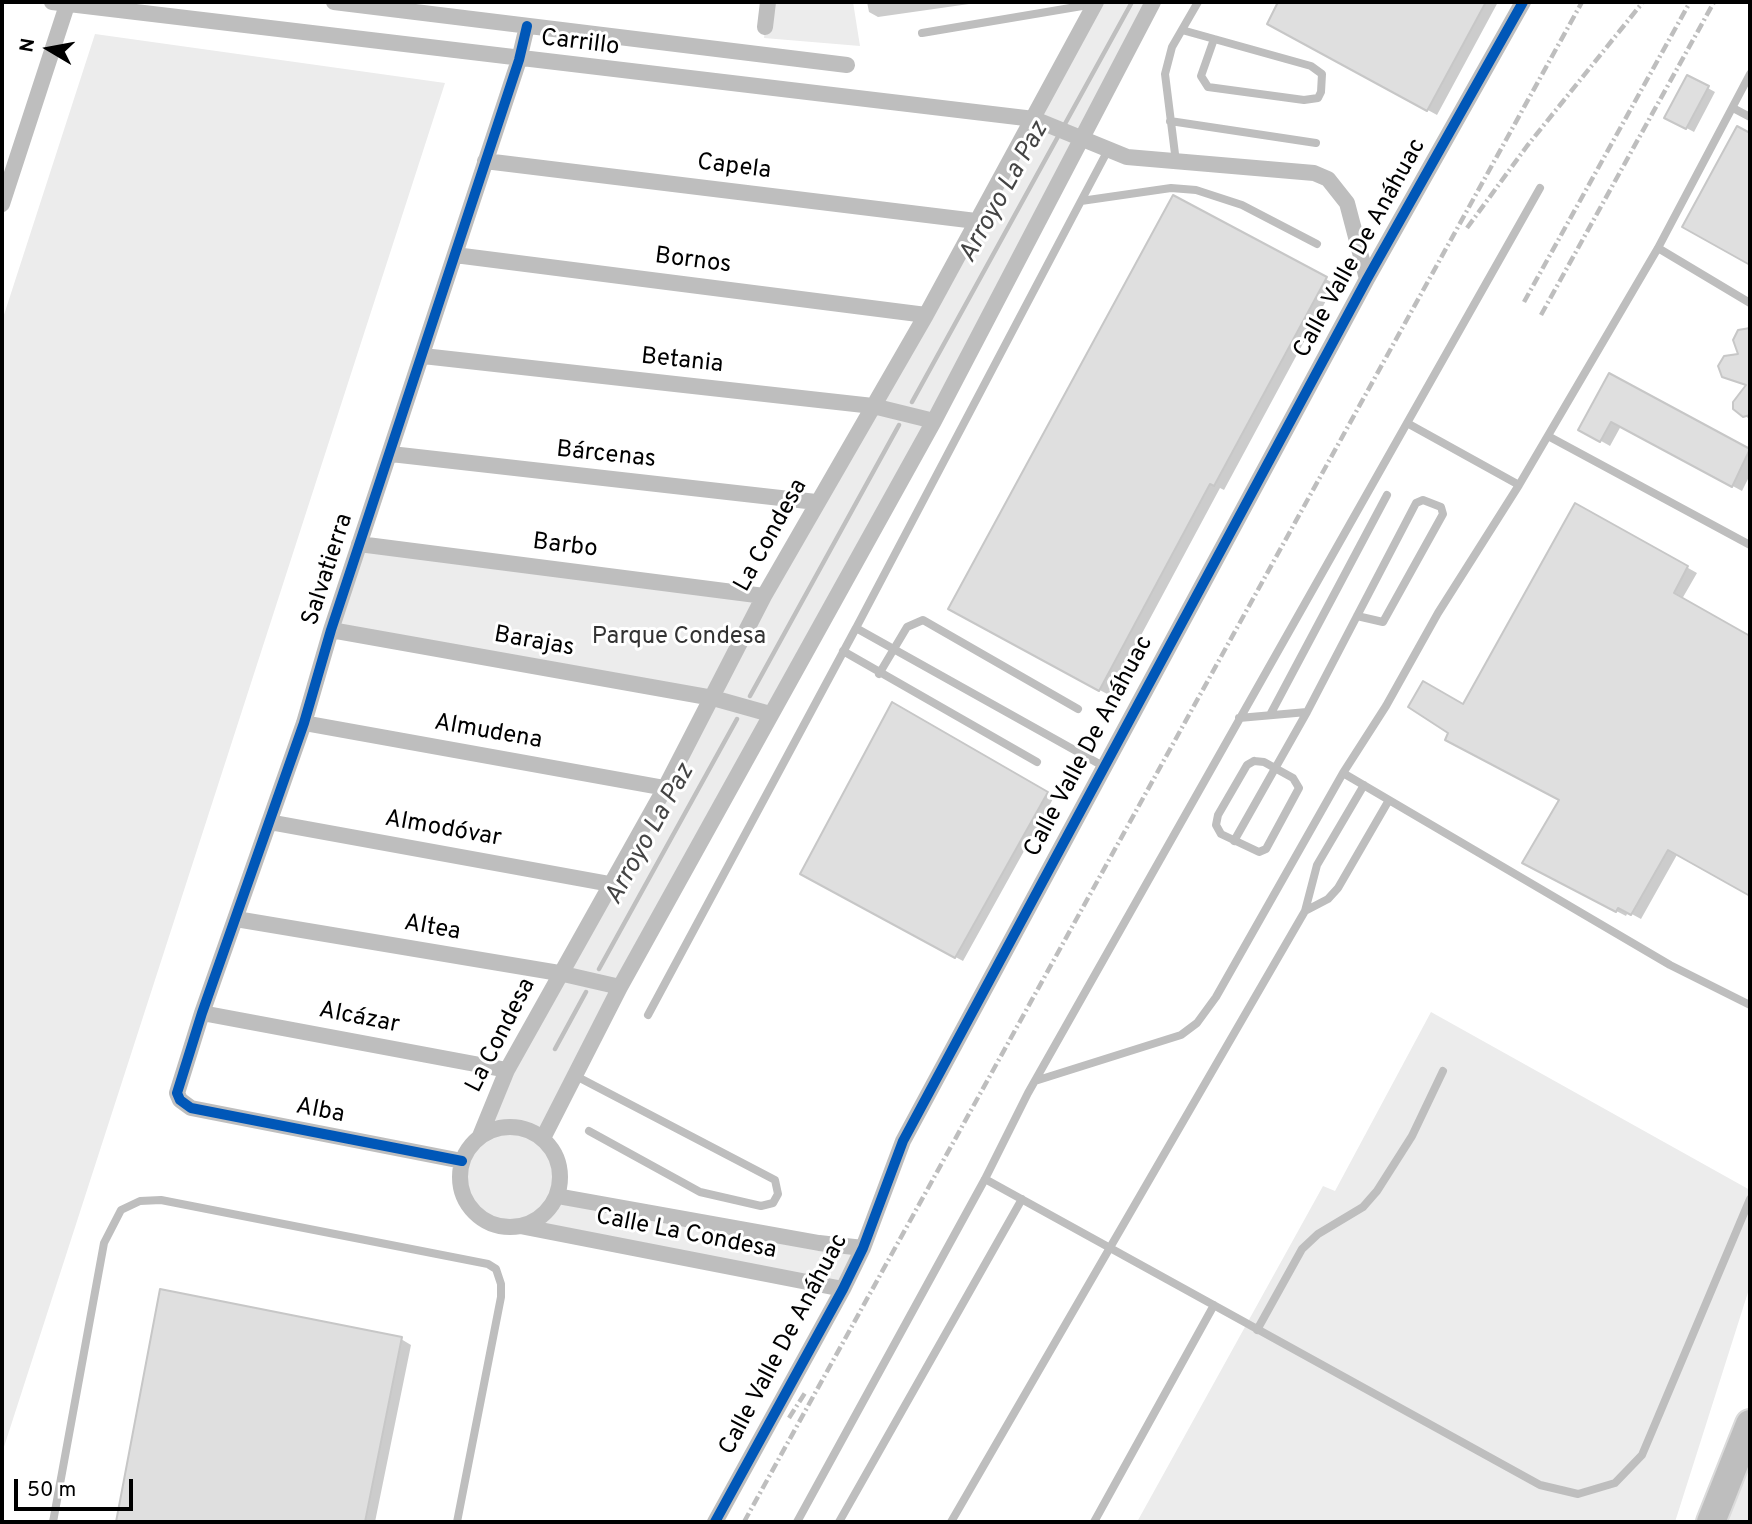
<!DOCTYPE html>
<meta charset="utf-8">
<style>
body{margin:0}
#map{position:relative;width:1752px;height:1524px;overflow:hidden;background:#fff;font-family:Overpass,sans-serif}
canvas{display:block}
.frame{position:absolute;inset:0;border:4px solid #000;pointer-events:none}
.north{position:absolute;left:14px;top:14px;width:70px;height:70px;-webkit-text-stroke:5px #fff;paint-order:stroke;rotate:280deg;font-size:19px;font-weight:700;line-height:28px;text-align:center;color:#000}
.north::after{content:'';display:block;margin:auto;width:24px;height:32px;background:#000;clip-path:polygon(50% 0,100% 100%,50% 72%,0 100%)}
.scale{position:absolute;left:14px;top:1479px;width:119px;height:32px;box-sizing:border-box;border:4px solid #000;border-top:0;padding-left:9px;font-size:21px;line-height:24px;white-space:nowrap;color:#000;-webkit-text-stroke:5px #fff;paint-order:stroke}
</style>
<div id="map">
<canvas width="1752" height="1524"></canvas>
<div class="frame"></div>
<div class="north">N</div>
<div class="scale">50 m</div>
</div>
<script>
const ctx = document.querySelector('canvas').getContext('2d');
ctx.lineJoin = 'round';
function fillPath(path, color) { ctx.fillStyle = color; ctx.fill(path, 'evenodd'); }
const shape = rows => new Path2D(rows.map(r => 'M' + r).join(''));
function trace(path, color, width, dash) { ctx.strokeStyle = color; ctx.lineWidth = width; ctx.lineCap = dash ? 'butt' : 'round'; ctx.setLineDash(dash || []); ctx.stroke(path); }
function drawText(font, color, halo, rows, align = 'center') {
  ctx.font = font + ' Overpass,sans-serif'; ctx.lineWidth = 6; ctx.setLineDash([]); ctx.textBaseline = 'middle'; ctx.strokeStyle = halo; ctx.fillStyle = color; for (const [text, x, y, turn = 0] of rows) {
    ctx.save(); ctx.translate(x, y); ctx.rotate((+turn || 0) * Math.PI / 180); ctx.textAlign = isNaN(turn) ? turn : align; if (halo) ctx.strokeText(text, 0, 0); ctx.fillText(text, 0, 0); ctx.restore();
  }
}
fillPath(shape([
 [768,2,853,2,860,46,764,38],
 [1096,2,1153,2,543,1138,555,1155,560,1175,557,1195,863,1248,843,1289,520,1226,491,1224,468,1205,461,1191,462,1161,480,1136,712,698,331,630,359,544,764,596],
 [95,34,445,83,2,1453,2,321],
 [1431,1012,1750,1190,1750,1286,1675,1522,1137,1522,1323,1186,1335,1191],
 [1750,1439,1750,1522,1718,1522]
]), '#ececec');
fillPath(shape([
 [867,2,983,2,878,17,869,12],
 [1280,2,1498,2,1437,115,1269,23],
 [1688,77,1715,92,1694,132,1666,117],
 [1738,129,1750,135,1750,263,1684,226],
 [1173,197,1335,284,1224,490,1220,488,1109,695,950,609],
 [1749,330,1750,418,1748,418,1744,415,1748,385,1740,356],
 [1610,375,1750,451,1750,475,1742,491,1621,426,1610,446,1580,429],
 [1576,505,1697,573,1682,599,1750,638,1750,894,1678,853,1641,919,1628,912,1626,916,1533,868,1562,800,1464,706],
 [893,704,1054,797,963,961,802,874],
 [161,1292,401,1339,411,1345,375,1522,118,1522]
]), '#0003');
trace(shape([
 [912,402,1132,2],
 [750,696,899,425],
 [599,969,737,719],
 [555,1049,586,992]
]), '#bfbfbf', 4.5);
const building = shape([
 [1278,2,1486,2,1427,111,1267,24,1278,2],
 [1687,75,1709,86,1686,129,1664,118,1687,75],
 [1737,126,1750,133,1750,265,1682,227,1737,126],
 [1173,195,1327,277,1214,486,1210,484,1099,691,948,609,1173,195],
 [1750,328,1750,415,1743,417,1733,409,1733,402,1746,385,1722,377,1718,366,1724,356,1738,354,1733,340,1738,330,1750,328],
 [1609,373,1750,449,1732,487,1611,422,1600,442,1578,430,1609,373],
 [1575,503,1688,566,1674,593,1750,636,1750,896,1668,850,1631,915,1618,908,1616,912,1522,863,1559,800,1445,740,1448,733,1408,707,1423,681,1463,704,1575,503],
 [892,702,1048,792,955,958,800,874,892,702],
 [160,1289,402,1337,365,1522,116,1522,160,1289]
]);
fillPath(building, '#dfdfdf');
trace(building, '#c7c7c7', 2);
const highway = shape([
 [1711,1522,1750,1424]
]);
trace(highway, '#dbdbdb', 32);
trace(shape([
 [1182,30,1311,66,1322,74,1321,92,1318,98,1304,100,1208,87,1201,76,1214,39],
 [922,33,1094,4],
 [1733,108,1750,117],
 [1170,121,1316,143],
 [1176,162,1165,74,1172,47,1198,2],
 [1081,201,1108,150],
 [1658,248,1750,303],
 [1407,423,1519,485],
 [1548,436,1750,545],
 [843,651,1037,762],
 [879,674,907,627,923,620,1078,709],
 [1270,715,1387,495],
 [1239,718,1307,712,1357,616,1416,503,1423,500,1441,507,1443,514,1383,622,1357,616],
 [1254,761,1264,762,1293,778,1299,788,1266,849,1259,852,1221,834,1216,825,1218,815,1247,765,1254,761],
 [1103,766,856,628,1081,201,1171,188,1196,190,1242,205,1317,244],
 [1343,773,1670,965,1750,1005],
 [1234,841,1307,712],
 [1305,911,1328,899,1338,888,1389,800],
 [648,1015,856,628],
 [574,1075,775,1180,778,1194,773,1203,761,1206,700,1192,589,1131],
 [1035,1081,1181,1035,1197,1023,1216,997,1343,773,1386,706,1438,613,1519,485,1658,248,1750,74],
 [985,1179,1540,1485,1578,1494,1615,1483,1642,1455,1750,1199],
 [1257,1330,1302,1249,1318,1234,1363,1207,1377,1191,1412,1136,1443,1071],
 [53,1522,104,1243,121,1210,140,1201,161,1200,488,1264,496,1269,501,1284,501,1297,457,1522],
 [797,1522,985,1179,1028,1093,1540,188],
 [839,1522,1022,1199],
 [951,1522,1305,911,1317,865,1364,785],
 [1094,1522,1214,1305]
]), '#bebebe', 8);
trace(shape([
 [52,2,1034,119,1127,157,1314,173,1328,179,1347,203,1367,279],
 [334,2,847,65],
 [765,27,768,2],
 [485,161,976,221],
 [2,204,68,2],
 [455,255,926,315],
 [423,356,873,406,934,421],
 [391,454,816,502],
 [359,544,764,596],
 [331,630,713,698,770,714],
 [304,723,665,788],
 [269,822,610,884],
 [236,919,559,973,620,987],
 [202,1013,507,1070],
 '460 1177a50 50 0 1 1 100 0a50 50 0 1 1-100 0Z',
 [480,1136,507,1070,665,788,764,596,926,315,1096,2],
 [543,1138,620,987,934,421,1153,2],
 [462,1161,191,1108,180,1100,177,1093,202,1013,304,723,331,630,519,60,527,26],
 [557,1196,819,1243,863,1248],
 [520,1226,843,1289],
 [715,1522,843,1289,863,1248,903,1141,1367,279,1523,2]
]), '#bebebe', 16);
trace(highway, '#bebebe', 28);
trace(shape([
 [1467,228,1527,146,1643,2],
 [1524,302,1690,2],
 [1541,315,1714,2],
 [789,1418,805,1393],
 [744,1522,1582,2]
]), '#bebebe', 4.5, [10, 3.5, 2, 3.5]);
trace(shape([
 [462,1161,191,1108,180,1100,177,1093,202,1013,304,723,331,630,519,60,527,26],
 [715,1522,843,1289,863,1248,903,1141,1367,279,1523,2]
]), '#0057b8', 10);
drawText('24px', '#000', '#fff', [
 ["Carrillo",580,44,7],
 ["Capela",734,168,7],
 ["Calle Valle De Anáhuac",1361,249,-61],
 ["Bornos",693,262,7],
 ["Betania",682,362,6],
 ["Bárcenas",606,456,6],
 ["La Condesa",772,536,-61],
 ["Barbo",565,547,7],
 ["Salvatierra",329,570,-72],
 ["Barajas",534,643,10],
 ["Almudena",488,733,10],
 ["Calle Valle De Anáhuac",1090,747,-62],
 ["Almodóvar",443,830,10],
 ["Altea",432,929,10],
 ["Alcázar",359,1019,11],
 ["La Condesa",502,1036,-63],
 ["Alba",320,1112,11],
 ["Calle La Condesa",686,1235,11],
 ["Calle Valle De Anáhuac",785,1345,-62]
]);
drawText('24px', '#333', '#fff', [
 ["Parque Condesa",679,638]
]);
drawText('italic 26px', '#444', '#fff', [
 ["Arroyo La Paz",1005,193,-61],
 ["Arroyo La Paz",651,835,-61]
]);
</script>
